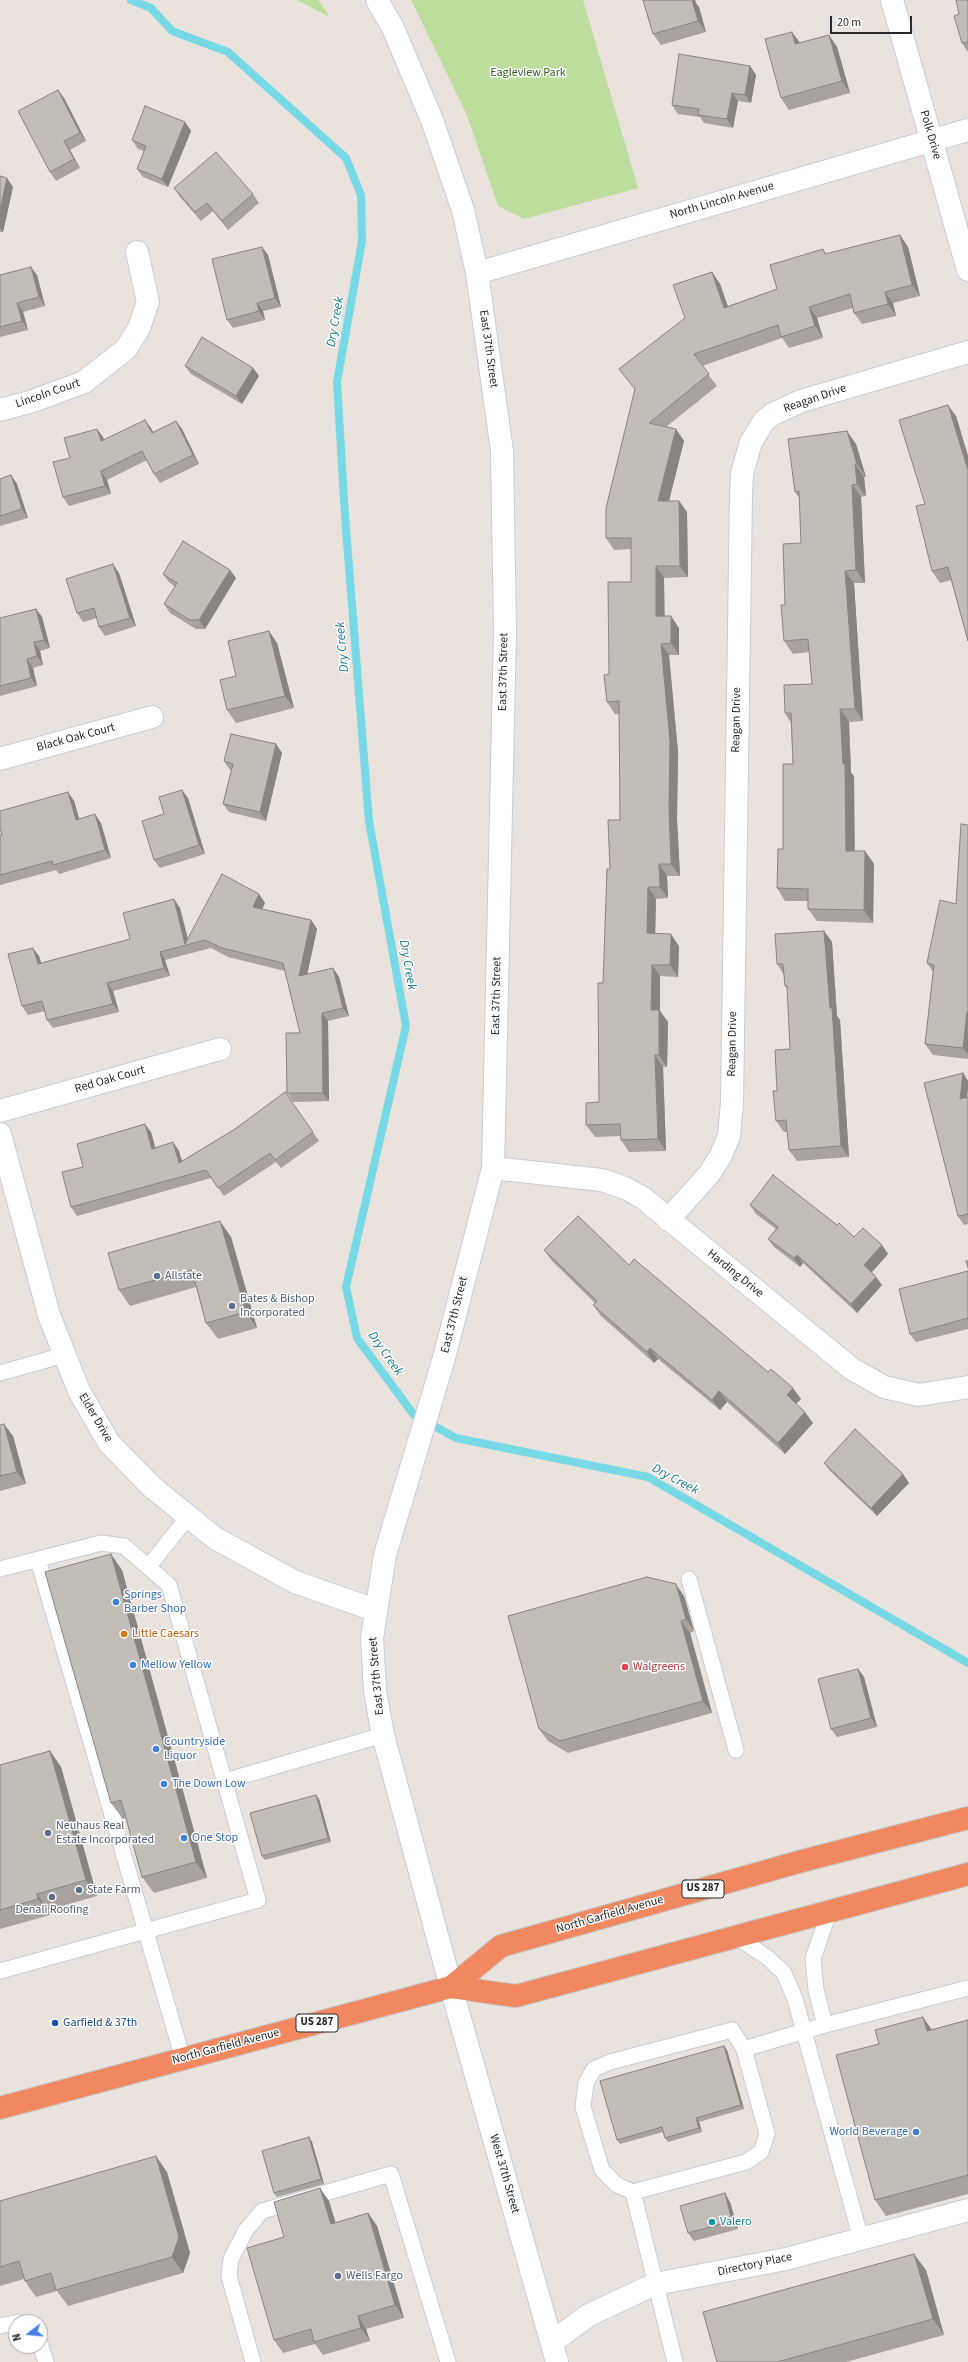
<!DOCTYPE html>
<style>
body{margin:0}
#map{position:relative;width:968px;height:2362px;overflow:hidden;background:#eae2dc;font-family:"Source Sans 3",sans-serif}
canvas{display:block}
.north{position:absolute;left:8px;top:2314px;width:40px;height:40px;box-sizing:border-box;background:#fff;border:1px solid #a9a9a9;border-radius:50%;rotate:254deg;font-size:11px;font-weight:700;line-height:16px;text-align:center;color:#292929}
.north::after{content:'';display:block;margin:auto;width:14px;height:18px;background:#477fec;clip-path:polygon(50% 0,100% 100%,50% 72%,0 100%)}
.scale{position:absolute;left:830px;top:16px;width:82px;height:18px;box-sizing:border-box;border:2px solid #292929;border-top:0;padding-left:5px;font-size:12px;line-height:14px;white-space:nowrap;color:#292929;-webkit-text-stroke:3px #fff;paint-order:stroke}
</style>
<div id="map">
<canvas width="968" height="2362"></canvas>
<div class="north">N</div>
<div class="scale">20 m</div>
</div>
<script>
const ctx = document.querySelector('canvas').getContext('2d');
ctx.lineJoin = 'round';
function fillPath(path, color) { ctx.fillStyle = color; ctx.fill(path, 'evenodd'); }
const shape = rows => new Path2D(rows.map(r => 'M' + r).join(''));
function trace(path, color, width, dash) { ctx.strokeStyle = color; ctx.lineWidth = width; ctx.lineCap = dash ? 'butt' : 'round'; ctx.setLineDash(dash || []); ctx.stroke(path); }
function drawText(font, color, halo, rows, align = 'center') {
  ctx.font = font + ' "Source Sans 3",sans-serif'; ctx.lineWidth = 3; ctx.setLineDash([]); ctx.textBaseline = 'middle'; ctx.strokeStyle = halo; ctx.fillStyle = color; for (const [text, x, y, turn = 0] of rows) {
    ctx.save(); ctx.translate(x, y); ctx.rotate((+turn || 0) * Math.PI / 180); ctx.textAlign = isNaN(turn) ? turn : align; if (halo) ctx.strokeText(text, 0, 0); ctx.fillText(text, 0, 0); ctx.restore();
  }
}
fillPath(shape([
 [297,0,318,0,330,17],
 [411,0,583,0,638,188,524,219,498,206,467,115]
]), '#bcdd9c');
trace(shape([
 [131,0,151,8,172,31,228,52,346,158,361,195,362,241,337,382,345,516,369,821,406,1026,346,1287,357,1338,414,1415,456,1438,648,1477,968,1663]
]), '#76d9e5', 8);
const lane = shape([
 [0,1373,64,1355],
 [38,1560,183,2059],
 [149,1566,188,1517],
 [0,1569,101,1543,124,1546,169,1585,258,1900,0,1971],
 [689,1579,736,1750],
 [225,1781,383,1735],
 [737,1937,768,1958,784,1973,795,1999,861,2239],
 [825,2025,816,1990,813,1959,829,1912],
 [732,2030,744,2049,767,2134,761,2152,746,2162,633,2192,617,2185,602,2170,583,2107,586,2083,594,2069,610,2062,732,2030],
 [744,2049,825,2025,968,1988],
 [633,2192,675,2362],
 [0,2326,19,2322],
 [40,2344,46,2362],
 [253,2362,229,2276,231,2259,246,2230,262,2211,391,2174,448,2362]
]);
const street = shape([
 [892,0,968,270],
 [0,410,33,401,84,382,126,349,139,328,148,302,137,252],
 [0,759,152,717],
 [0,1111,220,1049],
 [0,1134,49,1315,79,1391,109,1443,152,1487,215,1538,295,1582,375,1610],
 [493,1168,602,1180,625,1188,643,1198,852,1369,884,1387,919,1395,968,1387],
 [668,1220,710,1173,721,1155,729,1136,732,1103,741,495,742,473,751,442,764,421,773,414,801,401,968,352],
 [552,2342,589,2315,655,2284,786,2259,968,2210]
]);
const secondary = shape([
 [377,0,393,28,432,120,463,210,477,273,502,451,505,631,493,1168,444,1358,385,1555,372,1638,375,1691,383,1735,451,1987,557,2362],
 [477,273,968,130]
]);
const highway = shape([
 [451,1987,501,1946,802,1861,968,1818],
 [0,2108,451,1987,516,1996,968,1874]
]);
trace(lane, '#c7cdd6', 17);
trace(street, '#c7cdd6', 24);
trace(secondary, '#c7cdd6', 24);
trace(highway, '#c3c3c3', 24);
trace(lane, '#fff', 15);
trace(street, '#fff', 22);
trace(secondary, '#fff', 22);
trace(highway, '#f2885f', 22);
fillPath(shape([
 [643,0,695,0,696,3,699,7,706,32,661,45,653,34],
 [968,0,968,52,962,43,959,14],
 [829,35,837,47,850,93,789,110,781,98,799,43],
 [750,66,756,75,751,103,738,101,733,128,704,123,700,117,678,114,672,105],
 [58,90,64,98,86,141,70,150,80,168,56,181,50,172],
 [185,122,191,131,168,187,143,177,137,169,144,151,138,149,132,140],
 [0,176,13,187,3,232,0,232],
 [174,188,253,194,259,203,228,230,213,211,201,221,180,197],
 [900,235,908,247,920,296,893,303,896,316,862,324,854,313,853,308,817,318,823,338,789,348,782,338,702,366,717,386,666,427,676,429,684,441,669,501,679,501,687,512,688,577,664,578,664,616,679,628,679,655,669,655,678,752,677,819,680,876,667,876,668,898,656,899,655,934,679,946,678,977,660,976,660,1011,668,1022,667,1067,663,1067,666,1151,629,1152,621,1140,621,1136,595,1137,586,1125,599,1102,603,983,610,869,620,820,619,714,615,714,607,702,609,674,631,582,631,549,614,550,606,538,635,389,619,369,685,318,712,272,720,284,728,306,777,289,823,249,826,254],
 [268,255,281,307,263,311,265,320,233,328,227,320],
 [0,275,37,275,45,306,23,312,28,330,0,337],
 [185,366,253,368,259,376,242,404,191,374],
 [956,416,968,456,968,641,951,580,940,583,932,571,925,504],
 [176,421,182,429,199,464,160,483,154,474,147,460,107,480,111,494,69,506,63,497,70,458,97,429,103,437,104,440,151,428,153,432],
 [856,444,866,477,864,477,866,496,861,497,865,583,854,583,863,721,849,722,851,773,854,776,854,851,865,851,874,864,873,923,817,921,808,909,808,901,785,901,777,888,783,849,793,764,791,723,785,713,812,684,809,652,793,654,784,641,785,605,801,543,800,499,795,492],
 [11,475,17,484,28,518,0,526,0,479],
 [119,573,136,626,105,636,99,627,97,618,83,622,77,613],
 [163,574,236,578,205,629,196,629,170,613,164,604,175,587,169,582],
 [36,609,42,617,50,648,40,651,43,665,33,668,37,686,0,696,0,618],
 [269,631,277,643,294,708,236,723,227,710,236,676],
 [276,744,282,753,266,821,229,812,223,804,231,770,230,770,224,761],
 [188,798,205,854,160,868,154,860,164,814],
 [74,801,79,819,101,823,111,858,59,874,56,870,0,885,0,835],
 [968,825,968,1059,933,1055,925,1044,933,972,927,963,956,904],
 [265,903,262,909,311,920,317,929,307,974,333,968,339,977,349,1016,328,1021,329,1101,293,1102,287,1093,300,1033,285,971,228,957,211,948,165,960,170,976,113,991,119,1012,53,1028,47,1020,45,1011,28,1015,22,1006,39,956,41,963,130,939,180,908,188,939],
 [824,931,832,942,837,1016,840,1020,849,1157,797,1161,789,1150,787,1132,784,1132,776,1121,777,1091,790,1049,788,990,785,986,784,975,777,964],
 [963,1073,968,1081,967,1097,968,1097,968,1224,964,1225,958,1216],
 [285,1092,319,1141,281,1168,276,1162,224,1196,211,1178,77,1216,71,1207,83,1167,151,1132,155,1148,173,1142,179,1151,182,1161,235,1129],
 [750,1205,837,1225,854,1237,882,1245,888,1254,872,1272,876,1277,882,1285,857,1313,803,1263,800,1267,774,1247,768,1239,776,1229,756,1214],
 [231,1237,257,1328,218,1339,206,1323,196,1287,130,1306,119,1290],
 [544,1250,629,1265,801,1399,796,1404,813,1423,785,1454,727,1402,720,1410,658,1359,654,1363,601,1316,593,1305,595,1303,552,1261],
 [968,1271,968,1329,916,1342,910,1334],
 [0,1425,13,1436,26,1484,0,1491],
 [824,1463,903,1474,909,1483,877,1516,830,1471],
 [122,1570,207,1878,154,1893,142,1877,126,1818,123,1819,111,1803],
 [684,1596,694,1631,690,1633,712,1713,568,1753,548,1741,539,1729],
 [858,1669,864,1677,877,1727,837,1737,831,1729],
 [50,1751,61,1767,97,1896,48,1910,50,1915,0,1929,0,1765],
 [319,1799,331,1842,265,1860,262,1856],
 [968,2020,968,2194,886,2216,875,2200,932,2030],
 [724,2046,727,2050,744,2109,699,2122,702,2132,668,2142,665,2138,663,2132,620,2144,617,2140],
 [309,2137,312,2142,324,2184,277,2197,274,2193],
 [167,2172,190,2253,183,2273,68,2306,57,2291,36,2297,25,2281,24,2279,0,2286,0,2201],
 [329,2201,335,2223,368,2213,377,2226,404,2318,366,2329,370,2341,323,2355,315,2344,283,2353,274,2340,284,2237],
 [730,2202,738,2229,694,2241,688,2233],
 [926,2270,944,2335,846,2362,717,2362]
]), '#a8a39e');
fillPath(shape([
 [692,0,695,0,696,3,699,7,706,32,698,21],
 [792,32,801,44,795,44],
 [829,35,837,47,850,93,842,81],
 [750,66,756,75,751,103,745,95],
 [58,90,64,98,86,141,80,133],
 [732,93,738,101,733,128,727,119],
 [185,122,191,131,168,187,162,179],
 [64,141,70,150,80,168,74,159],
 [7,178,13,187,3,232,0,228,0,210],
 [900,235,908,247,920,296,912,285],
 [262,247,268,255,281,307,275,298],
 [31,267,37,275,45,306,39,297],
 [712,272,720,284,732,319,724,308],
 [885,292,893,303,896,316,888,304],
 [17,303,23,312,28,330,22,321],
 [257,303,263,311,265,320,259,311],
 [809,307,817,318,823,338,815,326],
 [253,368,259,376,242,404,236,396],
 [948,405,956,416,968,456,968,470],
 [145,420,151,428,158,441,152,433],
 [176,421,182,429,199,464,193,455],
 [97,429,103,437,107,450,101,441],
 [676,429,684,441,666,513,658,501],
 [847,431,856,444,866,477,857,464],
 [855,464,864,477,866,496,857,484],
 [101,471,107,480,111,494,105,486],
 [11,475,17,484,28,518,22,509],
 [852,485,861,497,865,583,856,570],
 [679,501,687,512,688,577,680,566],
 [113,564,119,573,136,626,130,618],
 [656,566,664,578,665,628,656,616],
 [230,570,236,578,205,629,199,620],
 [845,571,854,583,863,721,855,709],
 [36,609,42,617,50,648,44,640],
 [671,616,679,628,679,655,671,643],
 [269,631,277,643,294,708,285,696],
 [34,642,40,651,43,665,37,656],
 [661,644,669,655,678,752,677,819,680,876,671,864],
 [27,659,33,668,37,686,31,678],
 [840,709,849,722,851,773,854,776,855,863,846,851],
 [276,744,282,753,266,821,260,812],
 [182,790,188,798,205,854,199,845],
 [68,792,74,801,82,828,76,820],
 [95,814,101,823,111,858,105,850],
 [865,851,874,864,873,923,864,910],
 [659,864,667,876,668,898,660,887],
 [648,887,656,899,655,945,647,933],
 [259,894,265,903,259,916,253,907],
 [174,899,180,908,189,944,185,944],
 [311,920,317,929,305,985,299,976],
 [824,931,832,942,837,1016,840,1020,849,1157,841,1146],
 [671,934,679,946,678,977,670,965],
 [33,948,39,956,44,972,38,964],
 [160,952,165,960,170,976,164,968],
 [652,965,660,976,660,1011,668,1022,667,1067,659,1055,651,1010],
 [333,968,339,977,349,1016,343,1008],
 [107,983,113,991,119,1012,113,1004],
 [967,1012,968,1013,968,1054,963,1048],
 [322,1013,328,1021,329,1101,323,1093],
 [655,1055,663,1067,666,1151,658,1139],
 [963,1073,968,1081,968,1089,966,1108,960,1099],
 [145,1124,151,1132,158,1157,152,1149],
 [173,1142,179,1151,185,1171,179,1163],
 [220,1221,231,1237,257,1328,246,1312],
 [882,1245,888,1254,870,1274,864,1265],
 [797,1255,803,1263,800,1267,794,1258],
 [876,1277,882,1285,857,1313,851,1304],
 [650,1348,658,1359,654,1363,647,1352],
 [793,1388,801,1399,794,1406,787,1395],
 [719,1391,727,1402,720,1410,712,1400],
 [805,1412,813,1423,785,1454,778,1443],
 [4,1424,13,1436,26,1484,17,1472],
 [903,1474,909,1483,877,1516,871,1508],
 [111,1554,122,1570,207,1878,196,1862],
 [676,1584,684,1596,694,1631,686,1619],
 [681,1621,690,1633,712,1713,703,1701],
 [858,1669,864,1677,877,1727,871,1718],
 [50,1751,61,1767,97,1896,86,1880],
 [316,1795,319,1799,331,1842,328,1838],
 [37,1894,48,1910,50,1915,38,1899],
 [923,2017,934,2033,927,2031],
 [724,2046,727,2050,744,2109,741,2105],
 [696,2118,699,2122,702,2132,699,2128],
 [309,2137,312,2142,324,2184,321,2179],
 [156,2156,167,2172,190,2253,183,2273,172,2257],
 [320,2188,329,2201,340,2237,331,2224],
 [725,2193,730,2202,738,2229,732,2221],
 [368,2213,377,2226,404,2318,395,2305],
 [914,2254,926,2270,944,2335,933,2319],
 [358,2316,366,2329,370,2341,361,2328]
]), '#888481');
const building = shape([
 [643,0,692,0,698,21,653,34,643,0],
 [956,0,968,0,968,42,962,43,954,16,959,14,956,0],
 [792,32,795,44,829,35,842,81,781,98,765,39,792,32],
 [679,54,750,66,745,95,732,93,727,119,698,115,699,109,672,105,679,54],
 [58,90,80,133,64,141,74,159,50,172,18,111,58,90],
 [145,106,185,122,162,179,137,169,146,146,132,140,145,106],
 [216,152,253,194,222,221,207,203,195,212,174,188,216,152],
 [0,176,7,178,0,210,0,176],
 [900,235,912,285,885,292,888,304,854,313,850,294,809,307,815,326,781,337,778,325,694,354,709,374,649,423,676,429,658,501,679,501,680,566,656,566,656,616,671,616,671,643,661,644,670,741,669,808,671,864,659,864,660,887,648,887,647,933,671,934,670,965,652,965,651,1010,659,1010,659,1055,655,1055,658,1139,621,1140,620,1124,586,1125,586,1103,599,1102,598,983,603,983,607,869,610,869,608,820,620,820,619,701,607,702,604,675,609,674,608,582,631,582,631,538,606,538,606,508,635,389,619,369,685,318,673,285,712,272,724,308,777,289,770,265,823,249,825,254,900,235],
 [262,247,275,298,257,303,259,311,227,320,212,259,262,247],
 [31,267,39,297,17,303,22,321,0,327,0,275,31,267],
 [202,337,253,368,236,396,185,366,202,337],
 [948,405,968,470,968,641,948,567,932,571,916,506,925,504,899,420,948,405],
 [145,420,152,433,176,421,193,455,154,474,142,451,101,471,105,486,63,497,53,462,70,458,64,438,97,429,101,441,145,420],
 [847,431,857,464,855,464,857,484,852,485,856,570,845,571,855,709,840,709,843,764,845,764,846,851,865,851,864,910,808,909,808,889,777,888,778,849,783,849,783,764,793,764,791,713,785,713,784,685,812,684,808,639,784,641,781,605,785,605,783,544,801,543,799,491,795,492,788,439,847,431],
 [11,475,22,509,0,516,0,479,11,475],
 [183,541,230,570,199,620,190,620,164,604,177,583,163,574,183,541],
 [113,564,130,618,99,627,94,608,77,613,66,579,113,564],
 [36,609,44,640,34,642,37,656,27,659,31,678,0,686,0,618,36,609],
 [269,631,285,696,227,710,220,680,236,676,228,641,269,631],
 [231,734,276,744,260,812,223,804,233,764,224,761,231,734],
 [182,790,199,845,154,860,142,821,164,814,159,797,182,790],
 [68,792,76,820,95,814,105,850,53,865,52,861,0,875,0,835,2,835,0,829,0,811,68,792],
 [961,824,968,825,968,1012,967,1012,963,1048,925,1044,934,965,927,963,940,900,956,904,961,824],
 [222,874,259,894,253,907,311,920,299,976,333,968,343,1008,322,1013,323,1093,287,1093,286,1033,300,1033,283,963,222,948,205,940,160,952,164,968,107,983,113,1004,47,1020,42,1001,22,1006,8,954,33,948,38,964,130,939,123,913,174,899,185,944,222,874],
 [824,931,830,1008,832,1008,841,1146,789,1150,786,1120,776,1121,773,1091,777,1091,775,1050,790,1049,787,986,785,986,783,964,777,964,775,934,824,931],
 [963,1073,960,1099,968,1097,968,1214,958,1216,924,1083,963,1073],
 [285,1092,313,1132,275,1160,270,1153,218,1188,206,1170,71,1207,62,1172,83,1167,77,1144,145,1124,152,1149,173,1142,179,1163,235,1129,285,1092],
 [773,1175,837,1225,839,1223,854,1237,863,1228,882,1245,864,1265,876,1277,851,1304,797,1255,794,1258,768,1239,778,1227,750,1205,773,1175],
 [578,1216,629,1265,634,1259,768,1372,771,1369,793,1388,787,1395,805,1412,778,1443,719,1391,712,1400,650,1348,647,1352,593,1305,597,1301,544,1250,578,1216],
 [220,1221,246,1312,206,1323,192,1270,119,1290,108,1253,220,1221],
 [966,1261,968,1261,968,1268,966,1261],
 [968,1271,968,1318,910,1334,899,1289,968,1271],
 [4,1424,17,1472,0,1476,0,1425,4,1424],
 [855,1429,903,1474,871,1508,824,1463,855,1429],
 [111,1554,196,1862,142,1877,121,1800,111,1803,45,1572,111,1554],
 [647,1577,676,1584,686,1619,681,1621,703,1701,560,1741,539,1729,508,1616,647,1577],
 [858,1669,871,1718,831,1729,818,1679,858,1669],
 [50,1751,86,1880,37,1894,38,1899,0,1910,0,1765,50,1751],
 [316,1795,328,1838,262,1856,250,1813,316,1795],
 [923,2017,927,2031,968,2020,968,2175,875,2200,836,2055,879,2044,875,2030,923,2017],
 [724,2046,741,2105,696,2118,699,2128,665,2138,662,2127,617,2140,600,2081,724,2046],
 [309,2137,321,2179,274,2193,262,2151,309,2137],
 [156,2156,179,2237,172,2257,56,2290,51,2273,25,2281,19,2261,0,2267,0,2201,156,2156],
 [320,2188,331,2224,368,2213,395,2305,358,2316,361,2328,314,2342,311,2329,274,2340,247,2248,284,2237,274,2202,320,2188],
 [725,2193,732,2221,688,2233,680,2206,725,2193],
 [914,2254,933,2319,777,2362,717,2362,703,2312,914,2254]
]);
fillPath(building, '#c3bdb8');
trace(building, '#888481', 1);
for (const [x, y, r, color] of [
 [157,1276,4,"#5c6f8a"],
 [232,1306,4,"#5c6f8a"],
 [116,1602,4,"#3f7fe0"],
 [124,1634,4,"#e8710a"],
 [133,1665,4,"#3f7fe0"],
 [625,1667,4,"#e0444e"],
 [156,1749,4,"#3f7fe0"],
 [164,1784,4,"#3f7fe0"],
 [48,1833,4,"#5c6f8a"],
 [184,1838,4,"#3f7fe0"],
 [79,1890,4,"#5c6f8a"],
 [52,1897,4,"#5c6f8a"],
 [55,2023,4,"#1a4fb4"],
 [916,2132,4,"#3f7fe0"],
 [712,2222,4,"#0f9aa8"],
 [338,2276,4,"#5c6f8a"]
]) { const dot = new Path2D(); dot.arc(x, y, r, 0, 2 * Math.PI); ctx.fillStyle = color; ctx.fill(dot); trace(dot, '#fff', 1.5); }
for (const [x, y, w] of [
 [703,1889,42],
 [317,2023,42]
]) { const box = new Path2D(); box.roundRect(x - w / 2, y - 9, w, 18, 3); ctx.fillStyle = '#fff'; ctx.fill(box); trace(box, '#292929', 1); }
drawText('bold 11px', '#292929', null, [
 ["US 287",703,1889],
 ["US 287",317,2023]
]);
drawText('12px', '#37611f', '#fff', [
 ["Eagleview Park",528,73]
]);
drawText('12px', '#292929', '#fff', [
 ["Polk Drive",930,135,74],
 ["North Lincoln Avenue",722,201,-16],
 ["East 37th Street",488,349,82],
 ["Lincoln Court",48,394,-19],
 ["Reagan Drive",815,399,-19],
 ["East 37th Street",504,672,-89],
 ["Reagan Drive",737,720,-89],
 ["Black Oak Court",76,738,-15],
 ["East 37th Street",497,996,-89],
 ["Reagan Drive",733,1044,-89],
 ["Red Oak Court",110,1080,-16],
 ["Harding Drive",735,1274,39],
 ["East 37th Street",455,1315,-76],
 ["Elder Drive",95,1418,59],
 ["East 37th Street",377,1676,-95],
 ["North Garfield Avenue",610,1915,-16],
 ["North Garfield Avenue",226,2047,-15],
 ["West 37th Street",504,2174,74],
 ["Directory Place",755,2265,-12]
]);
drawText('12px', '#4e5e75', '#fff', [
 ["Allstate",165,1276],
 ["Bates & Bishop",240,1299],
 ["Incorporated",240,1313],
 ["Neuhaus Real",56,1826],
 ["Estate Incorporated",56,1840],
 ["State Farm",87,1890],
 ["Denali Roofing",52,1910,"center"],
 ["Wells Fargo",346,2276]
], 'left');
drawText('12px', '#366cbe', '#fff', [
 ["Springs",124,1595],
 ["Barber Shop",124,1609],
 ["Mellow Yellow",141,1665],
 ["Countryside",164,1742],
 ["Liquor",164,1756],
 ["The Down Low",172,1784],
 ["One Stop",192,1838],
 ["World Beverage",908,2132,"right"]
], 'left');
drawText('12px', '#c56008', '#fff', [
 ["Little Caesars",132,1634]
], 'left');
drawText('12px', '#be3a42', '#fff', [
 ["Walgreens",633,1667]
], 'left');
drawText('12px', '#164399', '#fff', [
 ["Garfield & 37th",63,2023]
], 'left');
drawText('12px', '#0d838f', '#fff', [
 ["Valero",720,2222]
], 'left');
drawText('italic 13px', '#177990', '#fff', [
 ["Dry Creek",336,322,-80],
 ["Dry Creek",343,647,-95],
 ["Dry Creek",407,965,80],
 ["Dry Creek",385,1354,55],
 ["Dry Creek",675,1480,28]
]);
</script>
